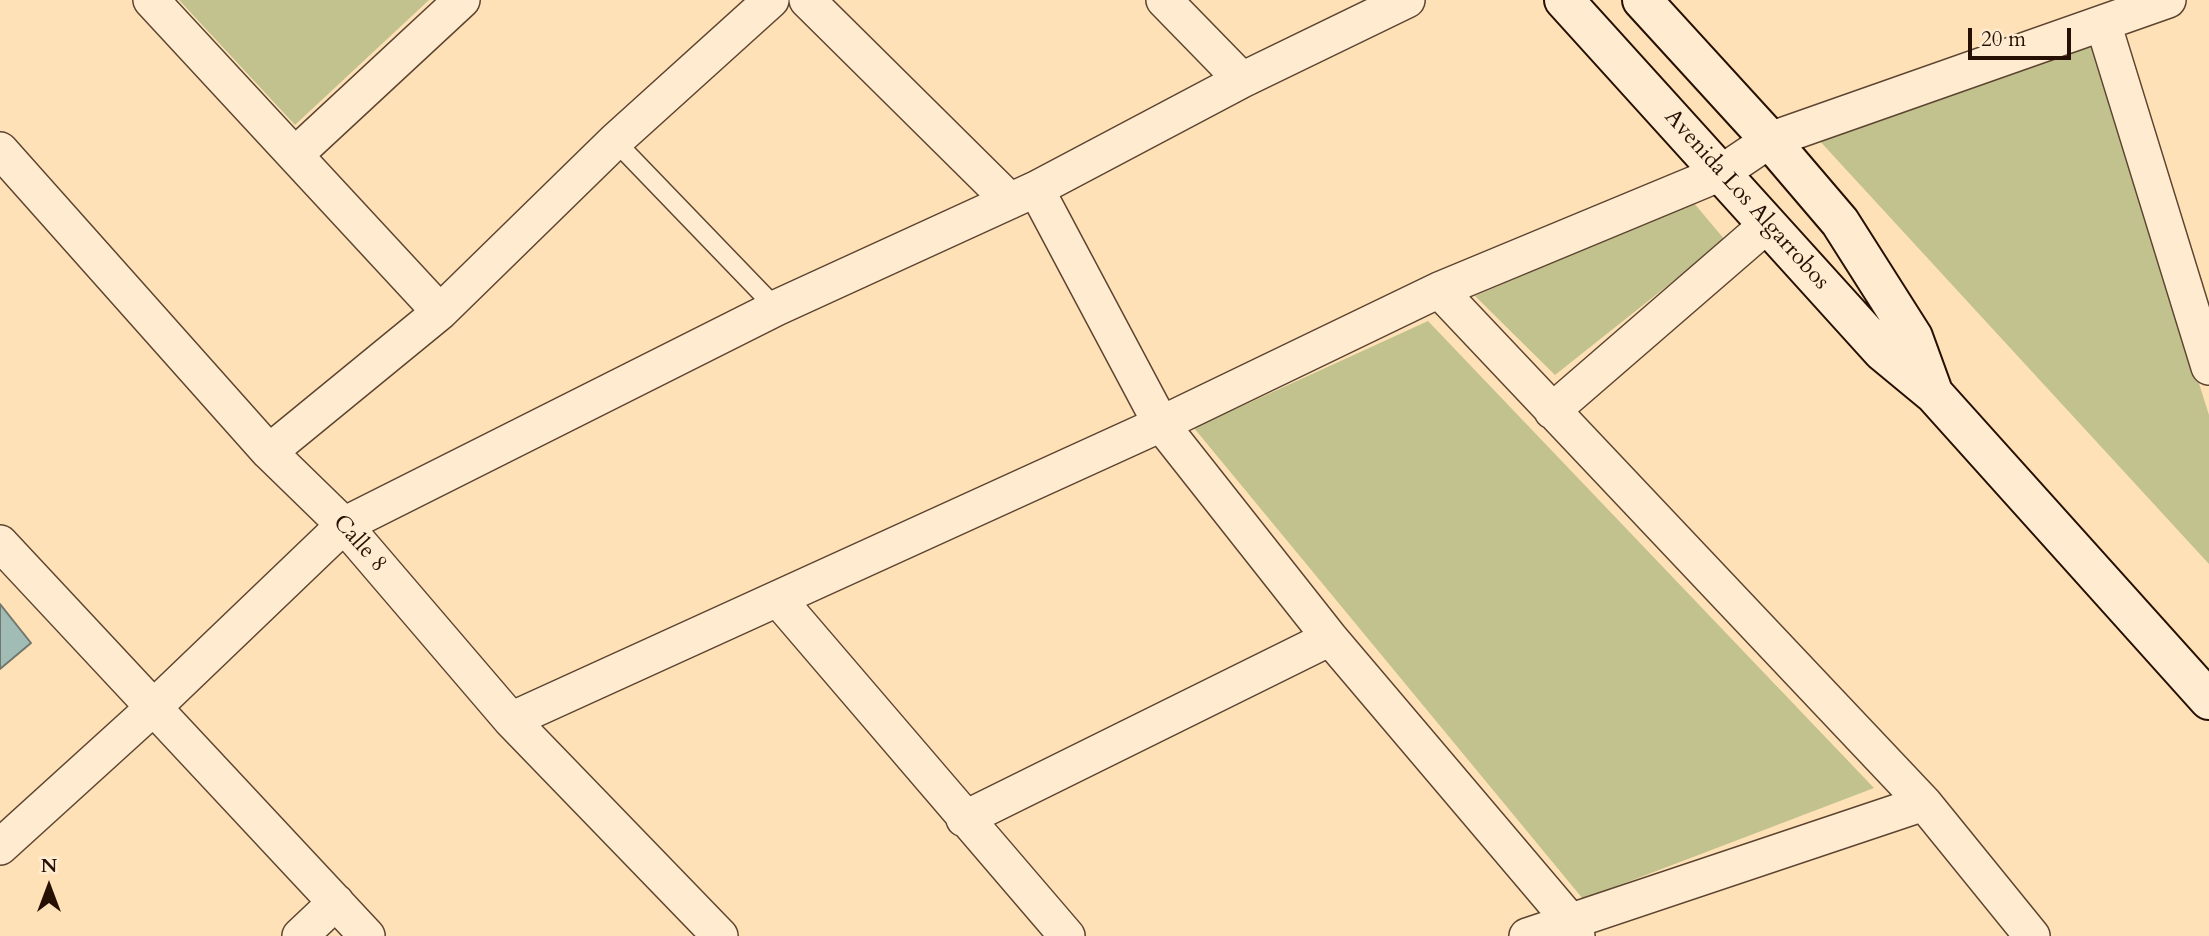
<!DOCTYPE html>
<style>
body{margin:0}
#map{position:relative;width:2209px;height:936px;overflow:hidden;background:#ffe1b7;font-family:Cardo,serif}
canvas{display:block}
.north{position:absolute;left:14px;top:852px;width:70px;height:70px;-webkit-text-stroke:5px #ffecd0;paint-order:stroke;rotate:0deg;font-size:19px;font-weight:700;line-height:28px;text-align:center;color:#261004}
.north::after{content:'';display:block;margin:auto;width:24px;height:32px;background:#261004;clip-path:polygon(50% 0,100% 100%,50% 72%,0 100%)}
.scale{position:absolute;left:1968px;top:28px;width:103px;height:32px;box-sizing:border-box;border:4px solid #261004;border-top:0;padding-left:9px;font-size:21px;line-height:24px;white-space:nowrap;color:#261004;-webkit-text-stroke:5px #ffecd0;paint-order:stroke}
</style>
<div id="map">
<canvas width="2209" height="936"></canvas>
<div class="north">N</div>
<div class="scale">20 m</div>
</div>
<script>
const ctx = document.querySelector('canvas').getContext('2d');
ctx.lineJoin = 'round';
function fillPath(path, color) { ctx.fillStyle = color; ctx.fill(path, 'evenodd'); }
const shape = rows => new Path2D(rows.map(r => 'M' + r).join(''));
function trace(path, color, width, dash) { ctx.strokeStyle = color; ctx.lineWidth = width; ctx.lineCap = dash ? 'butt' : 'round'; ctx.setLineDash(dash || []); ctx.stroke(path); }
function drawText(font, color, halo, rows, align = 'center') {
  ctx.font = font + ' Cardo,serif'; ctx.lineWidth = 6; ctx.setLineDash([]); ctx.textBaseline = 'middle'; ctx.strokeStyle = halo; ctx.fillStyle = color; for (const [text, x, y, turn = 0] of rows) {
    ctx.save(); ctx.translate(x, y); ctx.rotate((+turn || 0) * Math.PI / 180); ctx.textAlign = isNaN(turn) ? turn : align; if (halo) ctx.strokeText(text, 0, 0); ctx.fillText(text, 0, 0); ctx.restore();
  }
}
fillPath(shape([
 [179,0,429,0,295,125],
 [2092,45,2209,415,2209,564,1817,138],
 [1693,202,1725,240,1555,375,1475,296],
 [1428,321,1874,788,1583,899,1194,428]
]), '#c1c28d');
const water = shape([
 [0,604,31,643,0,669,0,604]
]);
fillPath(water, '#a1bcb5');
trace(water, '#70776e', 2);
const lane = shape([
 [615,141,776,308]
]);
const street = shape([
 [151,0,440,312],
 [807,0,1010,201],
 [1164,0,1242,80],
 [2103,23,2209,367],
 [0,150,269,452,344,525,511,720,720,936],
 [295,155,462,0],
 [1036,189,1161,424,1330,638,1571,922,1577,936],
 [1439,290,1924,803,2032,936],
 [1552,411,1768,224],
 [269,452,440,312,615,141,771,0],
 [0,543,367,936],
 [778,599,1067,936],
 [511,720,1161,424,1439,290,1721,173,1770,140,2168,0],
 [964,819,1330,638],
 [0,847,153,708,344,525,776,308,1036,189,1242,80,1407,0],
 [300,936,336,902],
 [1527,936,1924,803]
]);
const secondary = shape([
 [1564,0,1882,351,1934,394,2209,700],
 [1642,0,1770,140,1840,222,1913,337,1933,392]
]);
trace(lane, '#5c4431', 21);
trace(street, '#5c4431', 38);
trace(secondary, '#261004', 42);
trace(lane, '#ffecd0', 18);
trace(street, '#ffecd0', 35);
trace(secondary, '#ffecd0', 38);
drawText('23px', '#261004', '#ffecd0', [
 ["Avenida Los Algarrobos",1746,200,48],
 ["Calle 8",359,544,48]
]);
</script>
